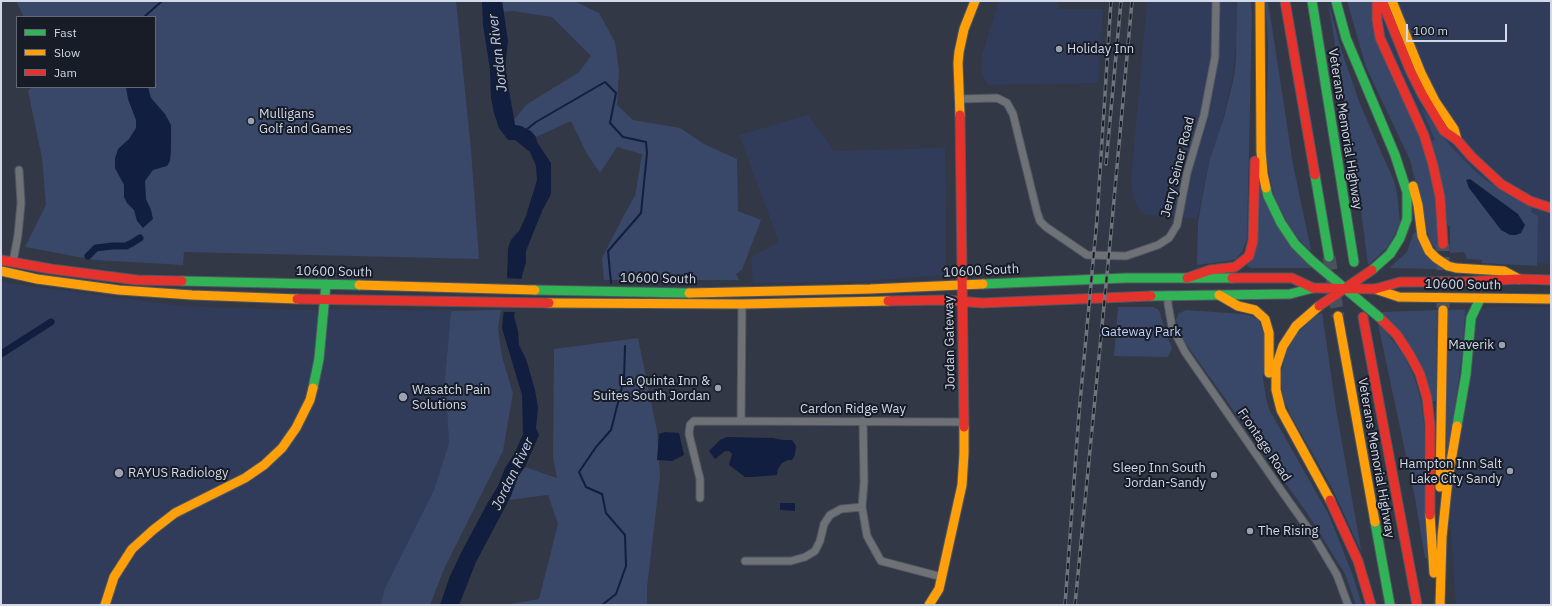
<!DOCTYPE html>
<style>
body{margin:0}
#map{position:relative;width:1552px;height:606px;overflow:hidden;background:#323845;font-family:"IBM Plex Sans",sans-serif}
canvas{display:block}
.frame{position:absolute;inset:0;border:2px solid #d2d9e9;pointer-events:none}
.legend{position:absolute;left:16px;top:16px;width:140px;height:72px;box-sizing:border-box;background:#171c27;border:1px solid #626875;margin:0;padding:5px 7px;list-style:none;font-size:12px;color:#d2d9e9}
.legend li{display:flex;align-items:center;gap:8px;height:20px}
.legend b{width:20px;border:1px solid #626875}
.scale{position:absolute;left:1406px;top:24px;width:101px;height:18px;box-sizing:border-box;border:2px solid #d2d9e9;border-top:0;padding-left:5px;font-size:12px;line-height:14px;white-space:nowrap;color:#d2d9e9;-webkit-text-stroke:3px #171c27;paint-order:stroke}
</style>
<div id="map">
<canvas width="1552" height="606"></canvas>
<div class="frame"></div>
<ul class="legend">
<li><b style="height:5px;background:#30b455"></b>Fast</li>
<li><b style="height:5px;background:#ff9f0a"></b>Slow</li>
<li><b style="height:5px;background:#e5322d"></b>Jam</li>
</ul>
<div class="scale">100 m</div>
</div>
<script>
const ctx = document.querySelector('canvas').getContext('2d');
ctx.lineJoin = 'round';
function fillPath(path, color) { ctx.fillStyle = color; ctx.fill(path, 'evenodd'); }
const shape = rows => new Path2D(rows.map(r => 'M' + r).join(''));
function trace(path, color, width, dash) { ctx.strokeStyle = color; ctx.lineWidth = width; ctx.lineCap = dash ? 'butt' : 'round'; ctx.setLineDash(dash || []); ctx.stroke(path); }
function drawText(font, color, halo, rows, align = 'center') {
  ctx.font = font + ' "IBM Plex Sans",sans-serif'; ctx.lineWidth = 4; ctx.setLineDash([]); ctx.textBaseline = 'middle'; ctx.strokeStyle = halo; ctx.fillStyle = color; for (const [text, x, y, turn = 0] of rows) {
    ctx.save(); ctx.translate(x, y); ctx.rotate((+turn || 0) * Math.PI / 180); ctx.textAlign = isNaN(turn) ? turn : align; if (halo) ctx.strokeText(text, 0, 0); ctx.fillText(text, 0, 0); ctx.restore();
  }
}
fillPath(shape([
 [999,1,1058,1,1058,9,1103,9,1098,83,987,85,981,70,982,55],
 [1147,1,1236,1,1237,33,1233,74,1221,127,1210,159,1197,219,1146,215,1140,210,1133,198,1131,180],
 [1354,1,1551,1,1551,264,1488,261],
 [808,115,834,151,945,148,946,275,865,281,753,283,751,257,779,242,739,135],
 [1,281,14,284,180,306,298,310,347,309,412,310,451,310,445,378,449,443,434,490,385,588,380,605,1,605],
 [1491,307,1551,307,1551,605,1456,605,1450,519,1455,418,1451,309,1486,309]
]), '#313c5a');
fillPath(shape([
 [16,1,456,1,471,150,479,259,184,252,183,265,95,260,25,247,46,205,42,158,28,91,32,87,155,87,155,17,24,17],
 [502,1,574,1,599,13,615,42,619,71,617,105,633,120,680,128,704,144,737,159,738,211,761,220,742,270,736,274,739,280,604,280,602,258,623,217,635,196,642,154,617,147,600,173,587,154,571,121,536,137,521,126,515,125,514,120,526,105,579,72,591,56,552,17,512,11,504,12],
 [1237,1,1251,1,1252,16,1247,239,1242,252,1236,259,1228,261,1197,265,1198,223,1202,199,1210,159,1224,117,1234,77,1236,59],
 [1265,1,1268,1,1293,164,1311,250,1308,249,1297,237,1288,224,1274,196,1270,178,1266,154,1268,44],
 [1328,1,1342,52,1360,104,1394,181,1397,193,1400,222,1395,234,1387,248,1368,265,1357,180],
 [1347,1,1371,1,1422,144,1436,197,1439,244,1437,251,1430,242,1410,160,1366,67],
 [1421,107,1451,147,1479,175,1506,194,1532,207,1531,212,1538,216,1537,266,1482,263,1482,260,1467,259,1464,252,1450,253,1450,226,1448,226,1430,142,1435,140],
 [1257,184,1312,268,1251,268,1247,266],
 [1417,231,1437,264,1437,269,1389,268,1407,252,1413,234],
 [1118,307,1153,307,1159,310,1165,330,1172,348,1168,357,1114,356],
 [501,310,498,328,502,357,513,393,503,451,444,569,430,605,380,605,385,588,434,490,449,443,445,378,451,311],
 [1186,310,1244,314,1252,316,1256,319,1258,318,1265,338,1263,378,1266,398,1269,409,1329,515,1353,576,1362,605,1356,605,1345,574,1309,516,1186,344,1181,335,1176,320,1179,312,1180,313],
 [1437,310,1436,401,1433,401,1382,312],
 [1448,310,1465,310,1463,347,1446,469],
 [1322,312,1336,409,1361,549,1360,549,1332,488,1291,416,1282,396,1281,375,1286,352,1296,335,1312,319],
 [1378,324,1387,333,1403,354,1414,376,1421,400,1424,423,1427,558,1425,558,1415,498],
 [638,338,657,431,660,476,647,588,647,605,505,605,539,599,558,524,548,495,508,500,515,486,518,476,525,467,557,478,553,457,554,349]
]), '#394768');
fillPath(shape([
 [482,1,502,1,508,41,505,67,515,125,521,126,531,131,536,137,537,142,551,163,551,194,542,211,526,251,526,262,522,276,514,316,518,331,519,345,526,359,535,390,538,408,536,428,539,435,525,467,518,476,511,496,476,562,459,605,440,605,450,576,463,549,487,504,498,486,505,468,515,453,523,434,522,395,502,328,507,279,508,248,511,240,519,231,526,216,537,180,536,166,530,152,515,140,508,140,499,128,494,113,491,98,490,69,483,25],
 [126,87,148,87,151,98,165,114,171,125,171,150,170,161,167,166,153,170,145,181,146,199,151,210,153,219,143,228,137,221,134,210,127,203,124,197,124,185,115,168,115,158,118,149,129,139,136,128,136,120,128,99],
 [1470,179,1518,214,1525,225,1521,233,1516,235,1510,235,1501,230,1469,188,1466,180],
 [665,432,679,433,684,455,672,461,657,460,659,434],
 [727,437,773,438,783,440,792,440,796,446,795,455,792,460,788,460,782,463,778,469,777,475,753,477,745,477,729,465,732,454,729,451,725,451,715,459,709,451,720,440],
 [780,503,795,503,795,511,780,510]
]), '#121e40');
fillPath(shape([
 [505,278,523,279,517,312,502,312]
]), '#323845');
trace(shape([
 [144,17,162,1],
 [526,130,536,122,605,82,616,93,610,123,623,137,646,142,647,153,641,213,608,251,611,283],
 [602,605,616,594,626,566,625,535,606,513,602,494,586,487,579,472,596,447,611,430,624,379,625,346]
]), '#121e40', 2);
trace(shape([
 [88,256,96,248,112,246,126,246,132,243,140,238],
 [1,354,51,322]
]), '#121e40', 7);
trace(shape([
 [1329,257,1338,316],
 [1443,308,1443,244]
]), '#4a505e', 13, [13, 6]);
const street = shape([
 [959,99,997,98,1007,103,1013,114,1037,212,1040,221,1046,227,1087,255,1126,256,1158,245,1169,238,1177,225,1187,173,1204,115,1215,57,1216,1],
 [13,262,18,235,21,203,19,170],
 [1168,295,1168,304,1172,327,1185,352,1283,493,1315,538,1337,575,1348,605],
 [741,421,742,304],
 [863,421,864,482,862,507,867,536,881,561,942,577],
 [700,498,700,479,689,434,690,425,694,421,964,422],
 [745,561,791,561,805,557,815,551,820,541,824,524,830,515,841,509,862,507]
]);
const fast = shape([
 [1312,1,1354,262],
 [1336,1,1346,38,1395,155,1407,192,1407,219,1400,238,1390,254,1372,270],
 [1315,175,1329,257],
 [1266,188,1268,196,1281,223,1295,244,1311,260],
 [182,281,359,285],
 [983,284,1126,278,1232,278],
 [535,290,689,293],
 [1151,296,1290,294,1313,288],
 [313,388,319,359,326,284],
 [1457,426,1466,374,1471,318,1480,299],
 [1375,522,1390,605]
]);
const slow = shape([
 [1260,1,1261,151,1263,174,1266,188],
 [1392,1,1421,73,1435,101,1454,129,1457,140],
 [960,115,958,63,959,52,964,29,975,1],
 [1413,186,1418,205,1422,236,1429,251,1436,258,1448,266,1456,268,1504,271,1519,279],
 [1,271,37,279,119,290,192,295,297,299],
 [359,285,535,290],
 [1375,289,1399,297,1551,299],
 [689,293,870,289,983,284],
 [1219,295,1238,306,1255,310,1265,319,1269,333,1269,373],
 [549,303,742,304,888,301],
 [1319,306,1296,326,1283,346,1276,367,1276,390,1281,410,1330,500],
 [1338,316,1375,522],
 [1440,487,1443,310],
 [1430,515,1434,573],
 [105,605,114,577,132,549,153,530,175,513,245,478,264,465,282,448,296,428,310,400,313,388],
 [929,605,939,589,962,485,964,454,964,427],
 [1440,605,1442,537,1448,479,1457,426]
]);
const jam = shape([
 [1285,1,1315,175],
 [1377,1,1377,20,1380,38,1424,135,1433,165,1440,197,1443,244],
 [1382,1,1410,70,1422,94,1444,131,1457,140,1472,157,1501,184,1530,201,1551,208],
 [960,115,964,427],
 [1,260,51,269,137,280,182,281],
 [1187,278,1210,270,1235,267,1249,256,1253,241,1255,161],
 [1232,278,1292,278,1313,288],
 [1375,289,1400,282,1457,282,1519,279,1551,280],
 [297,299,549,303],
 [888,301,945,300,982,303,1151,296],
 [1363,317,1417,605],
 [1379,317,1397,335,1410,355,1420,374,1427,398,1430,425,1430,515],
 [1330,500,1358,561,1371,605]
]);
trace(street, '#505661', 9);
trace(fast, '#505661', 11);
trace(slow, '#505661', 11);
trace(jam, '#505661', 11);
trace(street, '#6e7176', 7);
trace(fast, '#30b455', 9);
trace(slow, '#ff9f0a', 9);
trace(jam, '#e5322d', 9);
const rail = shape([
 [1106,164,1121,1],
 [1065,605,1079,413,1097,219,1111,1],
 [1075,605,1111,233,1132,1]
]);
trace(rail, '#70747c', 3.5);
trace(rail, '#171c27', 2, [6]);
const fastBridge = shape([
 [1311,260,1379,317]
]);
const jamBridge = shape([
 [1313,288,1375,289],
 [1319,306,1372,270]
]);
trace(fastBridge, '#505661', 11, []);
trace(jamBridge, '#505661', 11, []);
trace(fastBridge, '#30b455', 9);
trace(jamBridge, '#e5322d', 9);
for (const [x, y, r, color] of [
 [1059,49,4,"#9aa1b0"],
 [251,121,4,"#9aa1b0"],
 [1502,345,4,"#9aa1b0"],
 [718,388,4,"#9aa1b0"],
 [403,397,5,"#9aa1b0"],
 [1510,471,4,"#9aa1b0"],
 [119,473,5,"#9aa1b0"],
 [1214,475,4,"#9aa1b0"],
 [1250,531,4,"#9aa1b0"]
]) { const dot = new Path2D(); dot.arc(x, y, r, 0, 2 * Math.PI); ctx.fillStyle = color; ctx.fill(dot); trace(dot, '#171c27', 1.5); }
drawText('13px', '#d2d9e9', '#171c27', [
 ["Holiday Inn",1067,49],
 ["Mulligans",259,114],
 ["Golf and Games",259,129],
 ["Maverik",1494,345,"right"],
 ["La Quinta Inn &",710,381,"right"],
 ["Suites South Jordan",710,396,"right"],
 ["Wasatch Pain",412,390],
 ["Solutions",412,405],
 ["Hampton Inn Salt",1502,464,"right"],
 ["Lake City Sandy",1502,479,"right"],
 ["Sleep Inn South",1206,468,"right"],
 ["Jordan-Sandy",1206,483,"right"],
 ["RAYUS Radiology",128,473],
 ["The Rising",1258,531]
], 'left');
drawText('13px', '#d2d9e9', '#171c27', [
 ["Veterans Memorial Highway",1345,129,81],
 ["Jerry Seiner Road",1178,167,-76],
 ["10600 South",981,271,-3],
 ["10600 South",334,272,1],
 ["10600 South",658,279,1],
 ["10600 South",1463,285,1],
 ["Jordan Gateway",950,343,-91],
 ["Cardon Ridge Way",853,409],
 ["Frontage Road",1264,445,56],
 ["Veterans Memorial Highway",1376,458,80]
]);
drawText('13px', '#becff9', '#171c27', [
 ["Gateway Park",1141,332]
]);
drawText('italic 14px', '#bccdf6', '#171c27', [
 ["Jordan River",498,53,-97],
 ["Jordan River",513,474,-64]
]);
</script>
